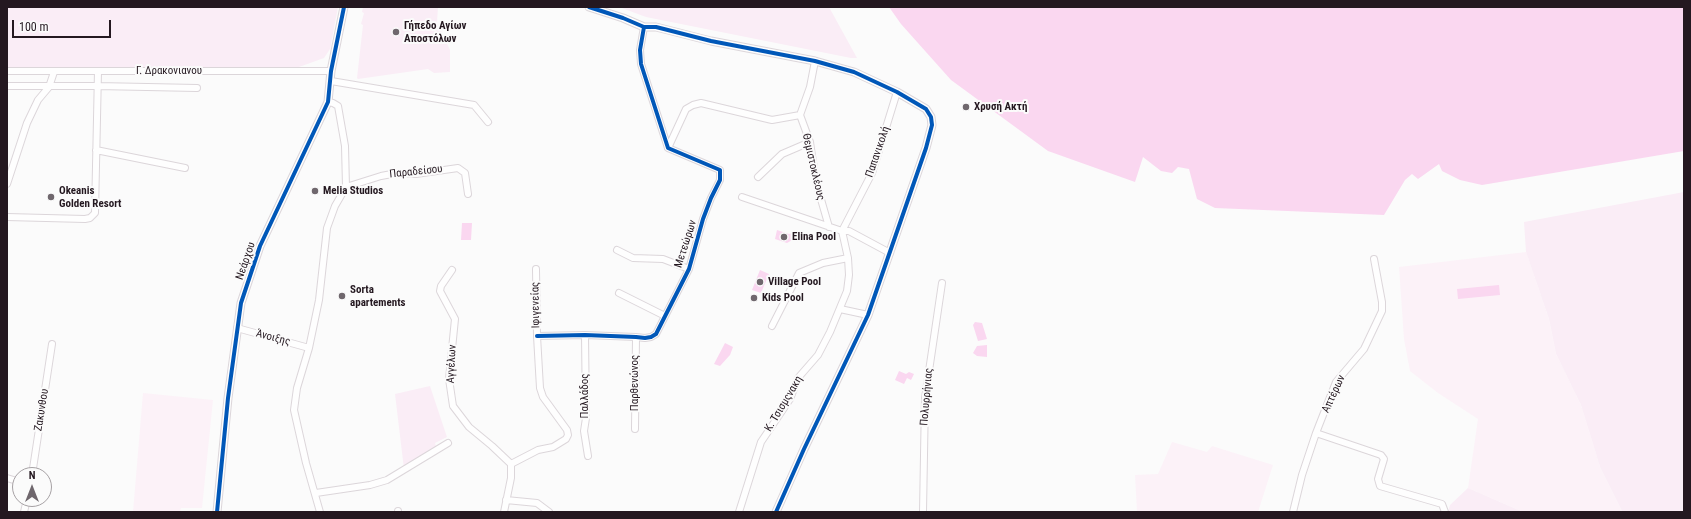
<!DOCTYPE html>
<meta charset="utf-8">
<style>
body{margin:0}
#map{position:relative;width:1691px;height:519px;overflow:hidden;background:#fbfbfb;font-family:"Roboto Condensed",sans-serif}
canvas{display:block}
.frame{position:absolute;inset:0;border:8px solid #241820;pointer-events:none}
.north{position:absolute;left:12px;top:467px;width:40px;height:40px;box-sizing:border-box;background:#fbfbfb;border:1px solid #a5a0a3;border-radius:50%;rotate:0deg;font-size:11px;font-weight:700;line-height:16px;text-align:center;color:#241820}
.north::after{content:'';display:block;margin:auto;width:14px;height:18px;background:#6f676d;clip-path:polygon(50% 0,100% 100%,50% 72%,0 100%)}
.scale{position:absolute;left:12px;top:20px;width:99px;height:18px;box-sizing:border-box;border:2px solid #241820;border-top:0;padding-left:5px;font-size:12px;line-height:14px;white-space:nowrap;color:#241820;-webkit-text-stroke:3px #fbfbfb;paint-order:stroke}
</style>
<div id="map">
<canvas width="1691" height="519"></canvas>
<div class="frame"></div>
<div class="north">N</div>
<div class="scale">100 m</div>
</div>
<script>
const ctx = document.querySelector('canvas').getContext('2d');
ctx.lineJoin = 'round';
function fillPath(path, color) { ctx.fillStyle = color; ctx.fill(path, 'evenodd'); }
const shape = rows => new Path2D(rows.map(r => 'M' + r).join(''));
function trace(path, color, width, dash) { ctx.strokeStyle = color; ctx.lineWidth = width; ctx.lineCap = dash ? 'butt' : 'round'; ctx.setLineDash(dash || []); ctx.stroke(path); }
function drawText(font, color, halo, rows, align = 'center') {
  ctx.font = font + ' "Roboto Condensed",sans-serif'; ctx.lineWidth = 4; ctx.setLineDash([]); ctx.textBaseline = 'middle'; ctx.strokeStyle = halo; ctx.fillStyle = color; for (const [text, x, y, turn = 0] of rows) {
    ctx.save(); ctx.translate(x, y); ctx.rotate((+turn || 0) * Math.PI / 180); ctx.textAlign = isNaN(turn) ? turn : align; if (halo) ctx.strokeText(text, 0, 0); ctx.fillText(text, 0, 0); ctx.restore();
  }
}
fillPath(shape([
 [1526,252,1549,319,1556,354,1581,405,1600,467,1622,511,1620,512,1523,512,1468,488,1478,419,1438,393,1410,371,1404,339,1399,267],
 [143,393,213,400,202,508,181,508,180,512,133,512],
 [1172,442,1207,452,1212,446,1273,465,1258,512,1137,512,1135,475,1158,474]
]), '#fcf2f8');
fillPath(shape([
 [7,7,338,7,330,49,324,58,299,67,7,68],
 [363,7,438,7,437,22,450,50,450,72,434,73,428,69,358,79,357,78,363,25,361,24,364,13,362,12],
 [619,7,829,7,857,58,851,58,646,17],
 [1684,192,1684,512,1620,512,1622,511,1600,467,1581,405,1556,354,1549,319,1526,252,1524,222],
 [430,386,447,437,435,443,437,450,404,469,395,394],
 [1468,488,1523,512,1448,512,1450,505]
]), '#faedf6');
fillPath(shape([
 [889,7,1684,7,1684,151,1482,185,1460,180,1442,171,1439,164,1418,179,1412,174,1405,180,1384,215,1215,208,1197,199,1189,169,1178,167,1172,173,1161,171,1143,157,1135,182,1048,151,951,80,901,24],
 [462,223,472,223,471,240,461,240],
 [777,230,789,234,792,233,794,239,787,243,775,239],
 [760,270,769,274,761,293,752,290],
 [1499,285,1500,295,1458,299,1457,289],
 [975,322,982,323,987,339,978,341,973,325],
 [725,343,733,347,730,355,720,366,714,364],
 [987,345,987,357,977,356,973,353,977,346],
 [899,371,906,374,909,372,914,374,911,380,907,378,904,384,895,380]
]), '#fad7f0');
const minor = shape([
 [815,61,810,87,800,115,810,142,816,182,829,227],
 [7,71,331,71],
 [331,81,474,105,488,122],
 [7,86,97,86,197,88],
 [668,148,686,109,693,105,701,103,772,120,800,115],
 [96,150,185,168],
 [758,177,782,154,810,142],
 [7,184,27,123,38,100,49,87,54,72],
 [346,187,381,176,397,173,416,174,458,168,465,173,468,194],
 [742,197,842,231,849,231,890,253],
 [7,217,85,219,90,218,95,213,98,71],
 [842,231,872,173,897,92],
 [617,250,633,258,663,259,689,269],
 [452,270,441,286,440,291,455,319,449,379,453,406,469,427,492,446,511,464,511,478,504,512],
 [619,293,665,316],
 [840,309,868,315],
 [772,326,799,273,823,263,848,258],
 [237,328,309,348],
 [585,335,586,418,584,431,588,456],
 [537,336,585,335,636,337,645,338,651,337,656,334,689,269,703,219,711,198,720,180,720,170,668,148,641,64,640,50,644,27],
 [635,429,636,337],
 [1316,433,1381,455,1384,459,1378,479,1380,486,1442,504,1445,512],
 [511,464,538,450,553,447,566,439,568,435,567,430,543,397,540,388,537,336,536,269],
 [32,475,52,344],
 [7,478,20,482],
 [316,493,370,485,387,480,448,443],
 [506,500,537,503,549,512],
 [398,511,398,512],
 [24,512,27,499],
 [320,512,306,463,294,410,297,388,309,348,319,300,327,228,335,206,346,187,345,146,338,106,333,103,328,102],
 [739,512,761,442,790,399,798,378,818,355,830,332,847,291,849,275,848,258,842,231],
 [923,512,925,398,942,283],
 [1293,512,1302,475,1316,433,1336,382,1364,349,1382,311,1382,302,1374,259]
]);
const tertiary = shape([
 [589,7,623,18,644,27,656,27,711,41,815,61,854,72,897,92,926,109,931,117,932,125,926,148,868,315,804,449,776,512],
 [217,512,228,398,241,303,260,246,328,102,331,71,344,7]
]);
trace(minor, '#dcd6da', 8);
trace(tertiary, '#dcd6da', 9);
trace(minor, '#fefefe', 6);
trace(tertiary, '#fefefe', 7);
trace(shape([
 [589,7,623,18,644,27,656,27,711,41,815,61,854,72,897,92,926,109,931,117,932,125,926,148,868,315,804,449,776,512],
 [537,336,585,335,636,337,645,338,651,337,656,334,689,269,703,219,711,198,720,180,720,170,668,148,641,64,640,50,644,27],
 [217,512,228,398,241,303,260,246,328,102,331,71,344,7]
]), '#0057b8', 4);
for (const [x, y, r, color] of [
 [396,32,4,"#6f676d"],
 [966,107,4,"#6f676d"],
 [315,191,4,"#6f676d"],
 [51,197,4,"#6f676d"],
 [784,237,4,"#6f676d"],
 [760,282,4,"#6f676d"],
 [342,296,4,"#6f676d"],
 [754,298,4,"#6f676d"]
]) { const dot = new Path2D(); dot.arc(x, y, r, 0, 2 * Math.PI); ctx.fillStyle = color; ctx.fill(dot); trace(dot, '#fbfbfb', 1.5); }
drawText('bold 11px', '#241820', '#fbfbfb', [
 ["Γήπεδο Αγίων",404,26],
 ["Αποστόλων",404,39],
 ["Χρυσή Ακτή",974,107],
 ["Okeanis",59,191],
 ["Golden Resort",59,204],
 ["Melia Studios",323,191],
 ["Elina Pool",792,237],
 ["Village Pool",768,282],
 ["Sorta",350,290],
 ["apartements",350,303],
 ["Kids Pool",762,298]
], 'left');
drawText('11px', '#241820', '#fbfbfb', [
 ["Γ. Δρακονιανου",169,71],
 ["Παπανικολή",878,152,-71],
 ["Θεμιστοκλέους",813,167,77],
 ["Παραδείσου",416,172,-6],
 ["Μετεώρων",686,244,-72],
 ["Νεάρχου",246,261,-71],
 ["Ιφιγενείας",536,305,-91],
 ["Άνοιξης",273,338,15],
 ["Αγγέλων",452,364,-87],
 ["Παρθενώνος",635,383,-90],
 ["Απτέρων",1334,394,-65],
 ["Παλλάδος",585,396,-90],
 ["Πολυρρήνιας",927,397,-85],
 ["Κ. Τσισμςνακη",784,404,-59],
 ["Ζακυνθου",42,410,-81]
]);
</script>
